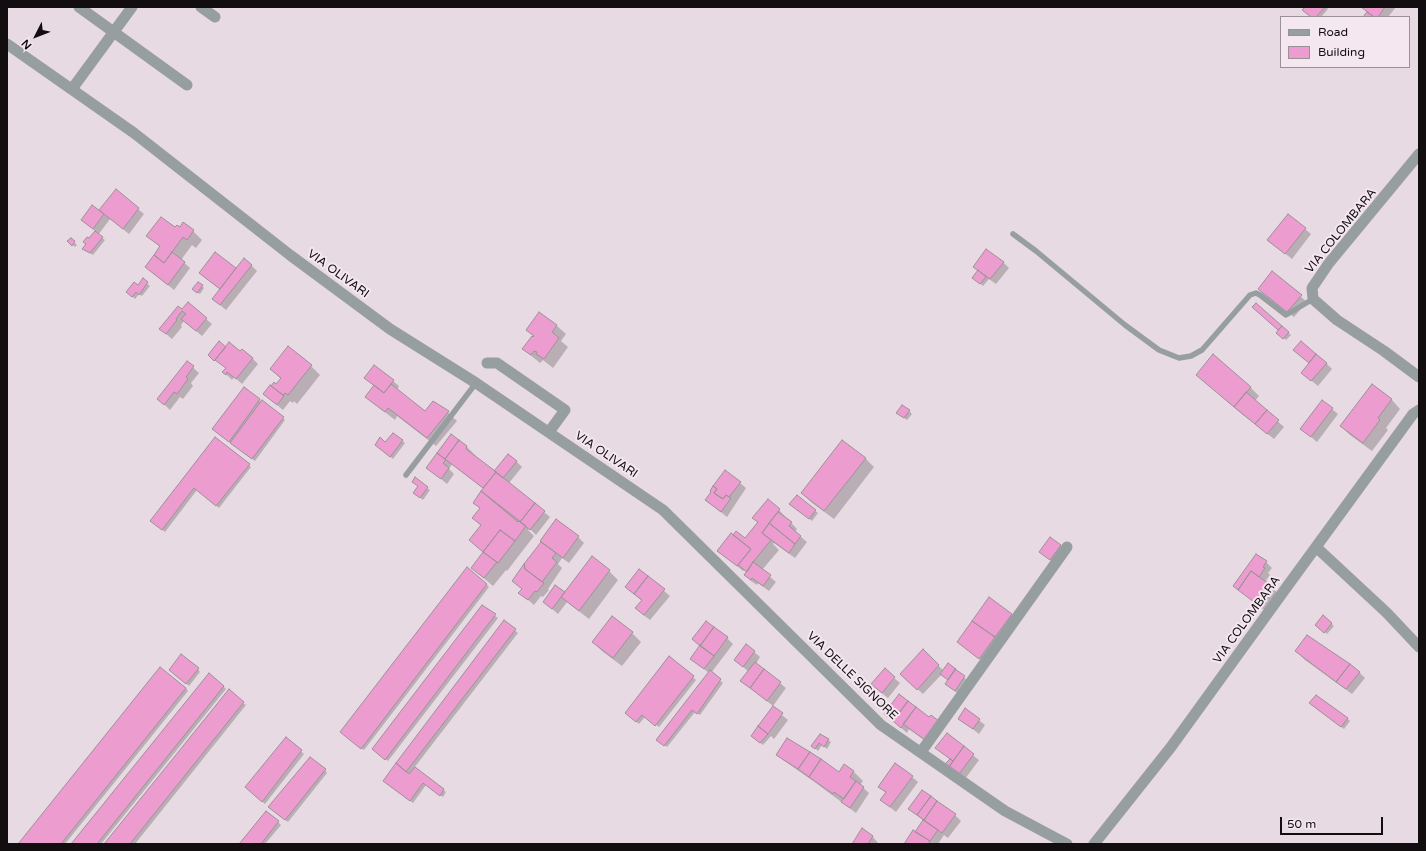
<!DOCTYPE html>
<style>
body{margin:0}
#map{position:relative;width:1426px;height:851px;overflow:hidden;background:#e7dae2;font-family:"Varela Round",sans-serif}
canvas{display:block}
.frame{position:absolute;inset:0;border:8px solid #120e10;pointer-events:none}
.legend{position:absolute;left:1280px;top:16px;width:130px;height:52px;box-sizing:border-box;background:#f5e7ef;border:1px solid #9a9096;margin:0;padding:5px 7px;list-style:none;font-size:12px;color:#120e10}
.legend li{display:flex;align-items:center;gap:8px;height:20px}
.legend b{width:20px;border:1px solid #9a9096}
.north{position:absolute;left:16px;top:16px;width:40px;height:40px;-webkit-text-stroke:3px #f5e7ef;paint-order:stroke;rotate:228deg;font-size:11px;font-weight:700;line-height:16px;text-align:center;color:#120e10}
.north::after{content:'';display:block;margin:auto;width:14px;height:18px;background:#120e10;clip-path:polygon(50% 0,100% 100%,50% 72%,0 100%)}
.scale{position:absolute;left:1280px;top:817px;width:103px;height:18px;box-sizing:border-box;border:2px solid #120e10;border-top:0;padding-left:5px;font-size:12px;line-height:14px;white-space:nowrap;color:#120e10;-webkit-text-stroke:3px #f5e7ef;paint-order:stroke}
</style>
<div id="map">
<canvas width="1426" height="851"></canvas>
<div class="frame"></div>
<ul class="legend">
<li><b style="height:5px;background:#979e9f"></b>Road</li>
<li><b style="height:11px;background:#ec9ccf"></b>Building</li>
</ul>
<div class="north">N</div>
<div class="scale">50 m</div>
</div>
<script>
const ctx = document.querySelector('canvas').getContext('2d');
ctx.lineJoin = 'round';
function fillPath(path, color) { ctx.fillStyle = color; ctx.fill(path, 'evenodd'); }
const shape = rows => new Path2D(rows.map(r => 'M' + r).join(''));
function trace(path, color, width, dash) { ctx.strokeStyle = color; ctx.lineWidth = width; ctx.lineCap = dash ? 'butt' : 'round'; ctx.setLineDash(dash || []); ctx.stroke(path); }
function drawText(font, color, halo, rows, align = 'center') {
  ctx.font = font + ' "Varela Round",sans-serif'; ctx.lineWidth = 4; ctx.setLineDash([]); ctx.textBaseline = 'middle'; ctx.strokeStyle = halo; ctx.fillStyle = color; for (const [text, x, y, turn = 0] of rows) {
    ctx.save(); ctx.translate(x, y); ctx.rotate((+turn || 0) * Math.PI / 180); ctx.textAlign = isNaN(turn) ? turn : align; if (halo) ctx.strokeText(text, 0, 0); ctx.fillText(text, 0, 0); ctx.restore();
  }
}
fillPath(shape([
 [1307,7,1326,7,1328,9,1321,17,1311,17],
 [1362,7,1396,7,1388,17,1365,17,1368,12],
 [116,191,144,214,129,234,110,219,98,235,105,240,93,255,83,249,96,232,82,219,100,212],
 [180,228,193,231,202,240,196,248,192,245,181,260,190,268,174,290,152,272,161,248,148,236],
 [1305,229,1311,234,1292,259,1268,240],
 [71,239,77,245,75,247,69,241],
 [215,254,236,270,251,265,257,271,226,310,213,299,221,290,200,273],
 [1003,262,1009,268,996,284,989,279,983,286,976,280,978,271],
 [1273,273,1307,302,1294,317,1265,295],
 [143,280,150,286,142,296,139,294,135,299,130,294],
 [202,286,204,288,200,294,196,292],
 [1256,304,1291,335,1286,340,1280,335,1280,330,1256,310],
 [182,311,206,319,212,324,202,336,184,321,181,325,182,327,172,339,160,329],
 [539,313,557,326,566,334,561,341,568,347,553,368,543,360,540,363,523,349,533,336,527,330],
 [226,348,240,352,252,358,258,364,242,384,234,377,232,380,224,372,227,369,209,355],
 [1294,350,1326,363,1332,369,1318,386,1302,373,1310,364],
 [188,363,199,373,191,383,193,386,183,399,180,397,170,410,159,399],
 [311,366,320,375,297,404,294,401,293,403,290,401,283,410,264,394,276,386,281,379,271,369],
 [1197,375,1250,387,1259,396,1255,401,1284,427,1274,439,1243,415],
 [365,378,393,381,399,386,397,390,426,413,441,406,457,421,436,446,397,416,395,420,376,405,367,397,374,386],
 [1372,385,1392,400,1400,409,1386,428,1388,430,1372,451,1350,435,1341,426],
 [244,388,285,420,255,461,216,432],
 [1332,409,1338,414,1317,442,1302,429],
 [909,411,912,414,907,420,897,413],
 [393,434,405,443,393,459,378,447,386,444],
 [451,435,467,447,476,456,475,457,495,473,516,461,522,467,509,483,550,517,536,535,529,528,528,530,534,536,507,571,506,570,493,586,472,568,484,553,470,540,481,526,474,518,481,509,474,502,484,489,452,464,449,469,454,474,447,484,428,468],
 [215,438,251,467,219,508,197,490,165,532,154,523],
 [865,458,874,467,834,519,811,502,802,493],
 [740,483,746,488,727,517,706,500],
 [419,486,427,488,430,490,423,500,417,495],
 [793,506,815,511,818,513,812,521],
 [779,510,797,529,795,532,807,542,795,558,774,543,773,544,779,550,762,570,776,582,769,591,758,583,757,585,751,581,745,575,747,572,745,570,743,571,719,551,745,540],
 [556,521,578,537,584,543,569,563,562,558,558,564,562,568,548,589,549,590,543,597,541,596,534,605,520,593,522,589,513,581,542,542],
 [1060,546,1063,548,1053,562,1043,555],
 [592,558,609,571,618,580,589,619,567,602,558,614,544,602,565,594],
 [1266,562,1272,568,1268,573,1270,575,1265,582,1277,592,1264,610,1234,586],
 [639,570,670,596,650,620,642,614,642,601,626,587],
 [486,584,489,587,364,750,344,735],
 [990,598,1017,621,986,664,958,642],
 [482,606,498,618,388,761,376,752],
 [1323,616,1334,626,1327,634,1319,627],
 [612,617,632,633,641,642,622,666,602,651,593,642],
 [504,622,518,633,414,768,446,792,443,797,426,785,413,803,387,784],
 [727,638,733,644,711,673,723,683,700,715,695,712,667,747,660,742,709,673,691,659,701,646],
 [746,645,760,657,756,664,786,688,773,706,742,681,749,672,735,660],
 [923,651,944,671,958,672,970,683,961,696,946,684,949,680,941,675,923,694,907,680],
 [1296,651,1359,672,1365,678,1352,694,1305,660],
 [669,658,696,680,659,727,645,717,639,724,629,716],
 [198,669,200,672,189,686,173,672],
 [894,678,900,683,888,698,878,690],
 [223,686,226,689,101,844,72,844],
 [186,688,188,691,65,844,19,844],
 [899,696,931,745,909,729,907,733,885,714],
 [243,703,246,705,135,844,105,844],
 [1313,706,1347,718,1350,721,1344,729],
 [773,708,788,720,774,739,771,736,763,745,755,739],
 [966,710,985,725,979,734,960,719],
 [820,735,831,742,827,749,822,745,818,751,815,748],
 [947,735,979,760,965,779,949,766,950,759,937,748],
 [286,738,304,754,265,804,249,790],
 [777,755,839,773,844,766,854,772,863,781,860,785,869,793,856,813,816,783,783,760],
 [325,770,327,773,288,822,272,810],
 [912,777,918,782,896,812,881,800,886,793,879,787],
 [909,809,955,815,961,821,948,838,944,835,938,844,905,844,924,821],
 [278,822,281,825,265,844,240,844],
 [862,830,873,837,878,843,878,844,853,844]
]), '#0003');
const building = shape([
 [1305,7,1325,7,1316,17,1311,17,1302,10,1305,7],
 [1361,7,1385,7,1378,17,1374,17,1361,7],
 [1367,12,1374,17,1363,17,1367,12],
 [116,189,139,208,123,229,99,210,116,189],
 [92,205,104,214,93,229,81,220,92,205],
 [1288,214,1306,228,1285,254,1267,240,1288,214],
 [161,217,175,227,177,225,180,227,183,222,194,230,187,240,183,237,164,263,154,255,160,246,146,236,161,217],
 [95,231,103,237,90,253,82,249,86,244,83,242,87,237,89,238,95,231],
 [71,238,75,241,72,246,67,241,71,238],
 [986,249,1004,262,990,279,973,267,986,249],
 [172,252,185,262,168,285,145,267,154,255,164,263,172,252],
 [215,252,236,268,220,289,199,273,215,252],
 [244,258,252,265,220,305,212,299,244,258],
 [978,270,986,277,980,284,972,278,978,270],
 [1272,271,1302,295,1287,312,1258,289,1272,271],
 [143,278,148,282,139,295,136,292,132,297,126,292,134,282,138,285,143,278],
 [198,282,203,285,197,293,192,289,198,282],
 [188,302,207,318,196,331,181,319,186,314,182,311,176,319,177,320,166,334,159,329,178,306,182,309,188,302],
 [1256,303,1282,326,1278,330,1252,307,1256,303],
 [539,312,557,325,552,332,559,338,544,359,536,354,537,352,534,351,531,355,522,349,532,336,533,337,534,336,526,330,539,312],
 [1282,326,1289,332,1283,339,1276,333,1282,326],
 [219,341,226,347,214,361,208,355,219,341],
 [1301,341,1316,354,1309,363,1293,350,1301,341],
 [229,342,240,351,242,349,253,358,236,379,227,372,226,375,222,372,226,368,215,360,229,342],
 [288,346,312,365,288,395,285,393,283,395,271,386,274,382,276,384,281,378,270,369,288,346],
 [1213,354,1251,387,1234,407,1196,375,1213,354],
 [1316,354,1327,363,1311,381,1301,373,1316,354],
 [187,361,194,366,186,377,188,379,177,394,174,392,164,405,157,399,187,361],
 [374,365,394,380,384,393,364,378,374,365],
 [391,384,425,411,433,401,449,411,427,438,388,408,385,412,365,397,374,385,384,393,391,384],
 [1372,384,1392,399,1378,418,1380,420,1363,443,1340,426,1372,384],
 [270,385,284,396,277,405,263,394,270,385],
 [244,387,260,399,229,442,212,429,244,387],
 [1246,392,1267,410,1255,424,1234,407,1246,392],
 [262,400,284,417,252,459,230,443,262,400],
 [1322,400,1333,408,1311,437,1300,429,1322,400],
 [902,405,910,410,904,418,896,413,902,405],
 [1267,410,1279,420,1267,434,1255,424,1267,410],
 [393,433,403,440,390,457,375,445,380,437,385,442,393,433],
 [451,434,459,440,445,459,437,453,451,434],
 [215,437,250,464,216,506,194,488,162,530,150,521,215,437],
 [459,440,467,446,466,449,495,471,496,472,483,488,445,459,459,440],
 [842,440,866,458,824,511,801,493,842,440],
 [437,453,446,460,443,463,449,468,441,479,426,468,437,453],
 [508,454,517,461,503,478,494,471,508,454],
 [725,470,741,482,729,497,726,495,723,499,714,493,717,489,713,486,725,470],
 [496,472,535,503,520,522,519,521,518,522,481,491,496,472],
 [415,477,428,487,420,498,413,493,418,486,412,482,415,477],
 [713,486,717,489,714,493,723,499,726,495,731,498,721,512,705,500,711,492,710,491,713,486],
 [481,491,526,526,515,541,500,530,483,552,469,540,481,525,472,518,480,508,473,503,481,491],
 [797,495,816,510,809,519,789,504,797,495],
 [768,499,780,509,762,533,771,540,753,562,747,572,738,565,751,549,733,535,736,531,745,538,758,522,752,518,768,499],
 [535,503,545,511,530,530,520,522,535,503],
 [778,512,792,522,789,526,801,536,795,544,769,523,778,512],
 [556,519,579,536,563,558,540,541,556,519],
 [769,523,795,544,789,553,762,533,769,523],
 [500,530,515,541,498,563,483,552,500,530],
 [731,533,751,549,737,566,717,551,731,533],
 [1050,537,1061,545,1050,560,1039,552,1050,537],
 [541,542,556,553,552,558,557,562,542,582,525,569,524,564,541,542],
 [483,552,497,562,484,578,471,568,483,552],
 [1256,554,1267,561,1263,567,1265,568,1259,577,1251,571,1238,590,1233,586,1256,554],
 [592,556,610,570,579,611,561,597,592,556],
 [753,562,771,575,763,586,752,578,751,580,744,575,753,562],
 [524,564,525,569,544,583,537,592,535,591,528,600,518,593,522,589,512,581,524,564],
 [467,567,487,584,361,749,340,732,467,567],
 [639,569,648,576,634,594,625,587,639,569],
 [1251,571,1272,586,1258,605,1238,590,1251,571],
 [648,576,665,589,644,615,635,608,642,600,634,594,648,576],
 [555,585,565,592,552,609,543,602,555,585],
 [989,597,1012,614,995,637,972,621,989,597],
 [482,605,496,614,385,760,372,749,482,605],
 [1323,615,1332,623,1324,633,1315,625,1323,615],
 [612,616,633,632,613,658,592,642,612,616],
 [504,620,516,629,406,772,396,763,504,620],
 [706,621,714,627,700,646,692,639,706,621],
 [972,621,995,637,979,659,957,642,972,621],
 [714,627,728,637,714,656,700,646,714,627],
 [1307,635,1350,664,1336,682,1295,651,1307,635],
 [746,644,755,651,743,667,734,660,746,644],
 [700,645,714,656,704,669,690,659,700,645],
 [923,649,939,665,917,690,900,674,923,649],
 [181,654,199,668,186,684,169,670,181,654],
 [669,656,694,676,655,726,642,715,636,722,625,713,669,656],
 [755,662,764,669,750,688,740,681,755,662],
 [948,663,956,669,948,680,940,674,948,663],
 [1350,664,1360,672,1346,689,1336,682,1350,664],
 [160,667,186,688,61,844,18,844,160,667],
 [885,668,895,677,882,693,871,684,885,668],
 [764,669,781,682,767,701,750,688,764,669],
 [955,669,965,676,955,691,945,684,955,669],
 [710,670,721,679,697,714,692,710,664,746,656,740,710,670],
 [209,673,224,686,97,844,71,844,209,673],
 [229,689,244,702,130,844,104,844,229,689],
 [899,694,908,701,893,721,884,714,899,694],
 [1316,695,1348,718,1341,727,1309,703,1316,695],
 [908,701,916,707,901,728,893,721,908,701],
 [773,706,783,713,768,734,758,726,773,706],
 [916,707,929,717,931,715,939,721,925,740,903,724,916,707],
 [965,708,980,719,973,729,958,719,965,708],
 [758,726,768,734,760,743,751,736,758,726],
 [947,733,964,746,953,761,935,748,947,733],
 [820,734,829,739,824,747,819,743,815,749,811,746,820,734],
 [286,737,302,750,262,802,245,787,286,737],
 [787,738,810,752,798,769,776,755,787,738],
 [964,746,974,754,959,774,949,767,964,746],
 [810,752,821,759,809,777,798,769,810,752],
 [310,757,326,769,285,820,268,807,310,757],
 [821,759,839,772,844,764,854,771,850,777,856,781,844,799,834,792,833,794,809,777,821,759],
 [950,759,953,761,949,767,945,764,950,759],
 [396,763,409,774,415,767,444,789,440,796,423,783,410,801,383,781,396,763],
 [895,763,913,776,890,807,880,800,886,792,878,787,895,763],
 [856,781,864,787,850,808,841,802,856,781],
 [922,790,931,796,917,815,908,809,922,790],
 [931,796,937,801,924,820,917,815,931,796],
 [937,801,956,814,942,833,924,820,937,801],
 [266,811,279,821,261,844,239,844,266,811],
 [923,820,938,830,930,841,915,832,923,820],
 [862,828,873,836,868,844,852,844,862,828],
 [913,830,930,841,928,844,904,844,913,830]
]);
fillPath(building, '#ec9ccf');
trace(building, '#9d9098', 1);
trace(shape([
 [1013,234,1036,251,1125,325,1159,350,1179,358,1191,356,1202,350,1250,295,1256,293,1260,295,1286,315,1313,299],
 [406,475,476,383]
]), '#979e9f', 5.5);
trace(shape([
 [79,7,187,85],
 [201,7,215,17],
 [7,44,134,133,290,255,390,329,476,383,663,510,881,725,1005,811,1067,844],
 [72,89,132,7],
 [1419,154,1329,263,1312,288,1313,299,1337,320,1384,351,1419,377],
 [487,363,497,363,565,410,549,432],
 [1316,547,1387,613,1419,647],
 [921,752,1067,547],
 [1094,844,1171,747,1286,588,1413,414,1419,410]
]), '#979e9f', 11);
drawText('12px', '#120e10', '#f5e7ef', [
 ["VIA COLOMBARA",1341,231,-51],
 ["VIA OLIVARI",338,274,36],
 ["VIA OLIVARI",606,455,34],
 ["VIA COLOMBARA",1247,620,-54],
 ["VIA DELLE SIGNORE",852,676,44]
]);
</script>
